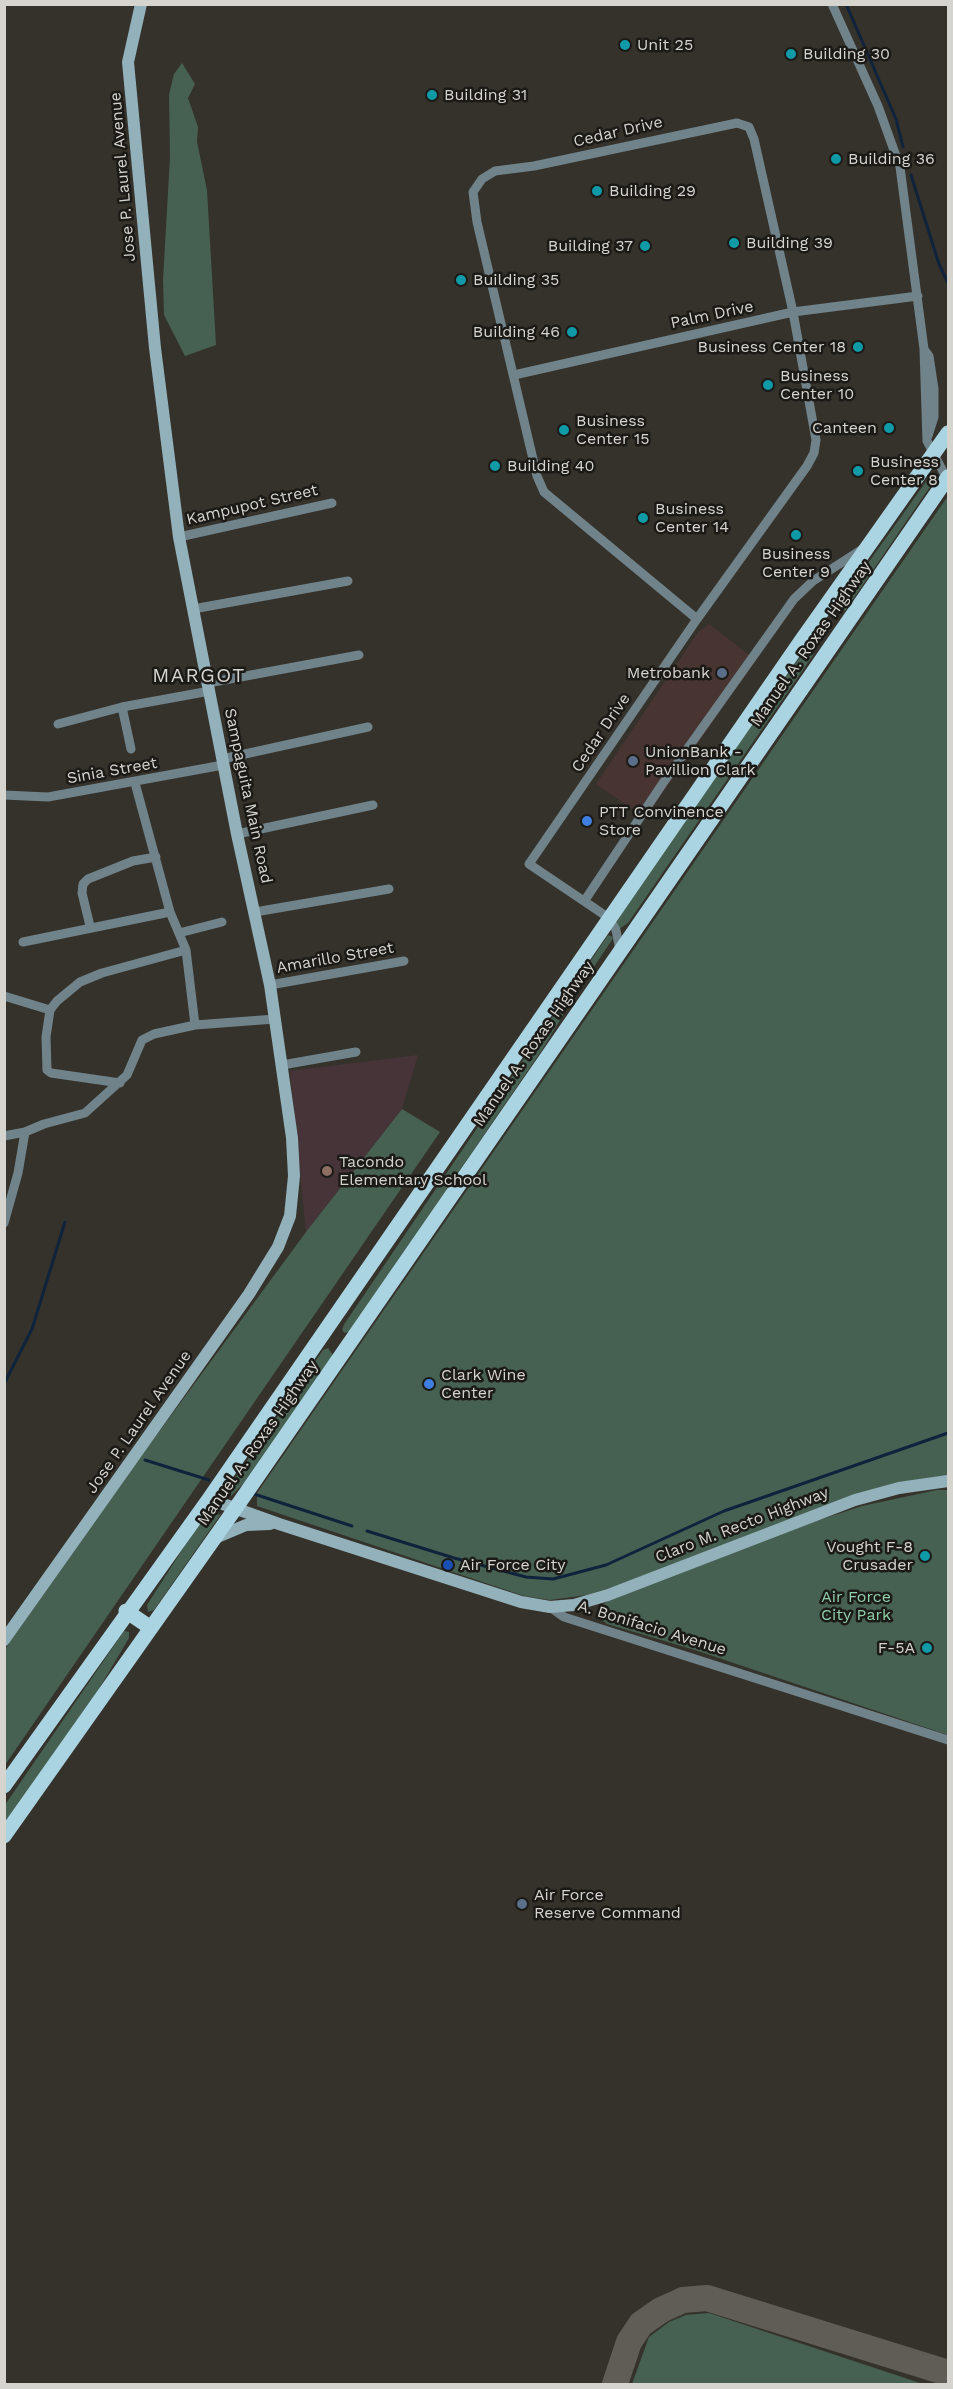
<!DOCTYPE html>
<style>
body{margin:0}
#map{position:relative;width:953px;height:2389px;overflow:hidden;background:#35322b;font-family:"Work Sans",sans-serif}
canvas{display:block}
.frame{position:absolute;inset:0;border:6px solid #d5d4cf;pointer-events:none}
</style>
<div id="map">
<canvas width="953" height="2389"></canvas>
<div class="frame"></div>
</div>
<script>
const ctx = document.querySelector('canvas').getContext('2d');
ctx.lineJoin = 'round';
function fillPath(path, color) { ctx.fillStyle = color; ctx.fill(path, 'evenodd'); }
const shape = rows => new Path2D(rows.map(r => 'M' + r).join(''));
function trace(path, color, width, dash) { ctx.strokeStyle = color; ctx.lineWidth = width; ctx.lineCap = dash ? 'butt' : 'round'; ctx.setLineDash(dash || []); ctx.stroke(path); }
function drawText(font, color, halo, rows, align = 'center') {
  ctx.font = font + ' "Work Sans",sans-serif'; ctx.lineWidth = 5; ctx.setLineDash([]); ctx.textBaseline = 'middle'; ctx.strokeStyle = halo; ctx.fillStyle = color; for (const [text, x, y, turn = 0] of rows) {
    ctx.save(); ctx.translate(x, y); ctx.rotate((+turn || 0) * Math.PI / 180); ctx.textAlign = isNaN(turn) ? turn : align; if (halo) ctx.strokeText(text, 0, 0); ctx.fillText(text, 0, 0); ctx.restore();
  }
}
fillPath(shape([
 [709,624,756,660,645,818,596,784,698,632]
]), '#483431');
fillPath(shape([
 [418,1055,402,1109,306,1232,290,1071]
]), '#473439');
fillPath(shape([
 [182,63,195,84,188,98,198,127,197,142,207,190,216,345,185,356,164,315,163,280,170,157,169,95,174,74],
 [933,476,934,481,845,611,838,605,928,479],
 [948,496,948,1476,767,1528,616,1586,587,1595,550,1600,524,1596,257,1506,257,1493],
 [806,649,814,654,628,923,619,929,616,922,724,761],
 [608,935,613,937,612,940,573,998,544,1047,349,1332,344,1333,342,1329,345,1323],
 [402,1109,440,1132,5,1765,5,1649,139,1459,306,1232],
 [328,1348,333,1355,245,1482,231,1496,231,1484,323,1350],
 [937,1490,948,1490,948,1735,695,1650,607,1624,597,1616,599,1608,606,1602,761,1539,862,1506],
 [221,1514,154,1610,148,1612,147,1605,198,1525,210,1516],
 [124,1631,129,1632,129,1638,97,1692,5,1822,5,1805],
 [709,2313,923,2384,632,2384,649,2337,669,2322,686,2315]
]), '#466151');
trace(shape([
 [846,4,896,119,903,147],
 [911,175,939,264,948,283],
 [4,1384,32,1329,65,1222],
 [145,1460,209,1480],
 [254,1494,352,1526],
 [367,1531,454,1558,526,1577,553,1579,606,1565,724,1511,948,1433]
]), '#0f233d', 3);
trace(shape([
 [615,2384,629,2342,641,2324,661,2310,683,2300,707,2298,948,2373]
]), '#605d56', 26);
trace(shape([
 [832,4,878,106,900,167,924,349,927,441,947,479],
 [924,349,929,356,934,389,934,417,928,436],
 [514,375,793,312,918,296],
 [179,537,332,503],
 [193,609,348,581],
 [208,683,359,655],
 [122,707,131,749],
 [58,724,122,707,210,691],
 [222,759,368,727],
 [135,783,170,912,186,950,195,1025],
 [4,795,48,797,223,765],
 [237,834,373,805],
 [585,900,663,783,794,599,813,581,861,550],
 [255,912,389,889],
 [90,926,82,893,83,884,88,879,133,861,156,857],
 [179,933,222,922],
 [23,942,170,912],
 [620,951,616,930,609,918,529,864,697,619,807,466,814,453,816,440,793,312,754,139,749,127,737,123,534,166,495,171,482,179,473,192,477,222,537,476,544,492,697,619],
 [270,985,404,961],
 [4,996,50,1010],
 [282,1065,356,1052],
 [120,1083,51,1073,47,1070,46,1037,50,1010,57,1001,80,982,102,973,186,950],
 [4,1136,25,1132,44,1124,85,1113,127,1075,142,1040,154,1034,195,1025,275,1019],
 [4,1223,18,1173,25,1132],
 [550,1607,564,1617,948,1740]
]), '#70838a', 9);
trace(shape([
 [209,1499,279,1524,521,1602,550,1607,574,1605,608,1595,855,1500,899,1488,948,1481],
 [215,1538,246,1525,270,1524],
 [4,1640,249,1294,278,1247,290,1216,294,1176,292,1138,270,985,237,834,179,537,155,348,128,62,141,4]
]), '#92b1bb', 12);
trace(shape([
 [126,1611,151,1628],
 [4,1786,209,1499,801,641,948,433],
 [4,1836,235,1509,948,477]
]), '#abd4e2', 15);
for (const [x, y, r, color] of [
 [625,45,6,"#0f9aa8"],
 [791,54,6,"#0f9aa8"],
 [432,95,6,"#0f9aa8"],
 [836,159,6,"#0f9aa8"],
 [597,191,6,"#0f9aa8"],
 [734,243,6,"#0f9aa8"],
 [645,246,6,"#0f9aa8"],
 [461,280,6,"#0f9aa8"],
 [572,332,6,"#0f9aa8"],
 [858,347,6,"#0f9aa8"],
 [768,385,6,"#0f9aa8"],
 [889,428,6,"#0f9aa8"],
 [564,430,6,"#0f9aa8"],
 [495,466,6,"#0f9aa8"],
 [858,471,6,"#0f9aa8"],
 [643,518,6,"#0f9aa8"],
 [796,535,6,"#0f9aa8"],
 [722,673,6,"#5c6f8a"],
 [633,761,6,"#5c6f8a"],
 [587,821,6,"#3f7fe0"],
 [327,1171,6,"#8d6e63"],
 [429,1384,6,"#3f7fe0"],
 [925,1556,6,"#0f9aa8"],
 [448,1565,6,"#1a4fb4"],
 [927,1648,6,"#0f9aa8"],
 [522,1904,6,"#5c6f8a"]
]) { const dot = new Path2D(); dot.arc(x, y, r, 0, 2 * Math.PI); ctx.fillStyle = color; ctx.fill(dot); trace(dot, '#1b1a17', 2); }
drawText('16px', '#d5d4cf', '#1b1a17', [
 ["Unit 25",637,45],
 ["Building 30",803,54],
 ["Building 31",444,95],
 ["Building 36",848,159],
 ["Building 29",609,191],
 ["Building 39",746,243],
 ["Building 37",633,246,"right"],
 ["Building 35",473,280],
 ["Building 46",560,332,"right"],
 ["Business Center 18",846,347,"right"],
 ["Business",780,376],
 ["Center 10",780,394],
 ["Business",576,421],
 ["Center 15",576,439],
 ["Canteen",877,428,"right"],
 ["Business",870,462],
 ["Center 8",870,480],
 ["Building 40",507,466],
 ["Business",655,509],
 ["Center 14",655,527],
 ["Business",796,554,"center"],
 ["Center 9",796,572,"center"],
 ["Metrobank",710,673,"right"],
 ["UnionBank -",645,752],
 ["Pavillion Clark",645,770],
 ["PTT Convinence",599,812],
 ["Store",599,830],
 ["Tacondo",339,1162],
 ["Elementary School",339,1180],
 ["Clark Wine",441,1375],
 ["Center",441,1393],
 ["Vought F-8",913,1547,"right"],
 ["Crusader",913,1565,"right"],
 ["Air Force City",460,1565],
 ["F-5A",915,1648,"right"],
 ["Air Force",534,1895],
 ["Reserve Command",534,1913]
], 'left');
drawText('16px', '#d5d4cf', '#1b1a17', [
 ["Cedar Drive",618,132,-13],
 ["Jose P. Laurel Avenue",123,177,-95],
 ["Palm Drive",712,315,-12],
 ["Kampupot Street",252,505,-13],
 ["Manuel A. Roxas Highway",811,644,-55],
 ["Cedar Drive",601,733,-56],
 ["Sinia Street",112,771,-10],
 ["Sampaguita Main Road",248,796,78],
 ["Amarillo Street",335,958,-10],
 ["Manuel A. Roxas Highway",534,1044,-55],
 ["Jose P. Laurel Avenue",139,1422,-55],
 ["Manuel A. Roxas Highway",258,1443,-55],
 ["Claro M. Recto Highway",742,1525,-21],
 ["A. Bonifacio Avenue",652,1628,17]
]);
drawText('16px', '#90d0ab', '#1b1a17', [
 ["Air Force",856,1597],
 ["City Park",856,1615]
]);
ctx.letterSpacing = '1.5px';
drawText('20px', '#d5d4cf', '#1b1a17', [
 ["MARGOT",199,676]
]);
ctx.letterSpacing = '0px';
</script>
